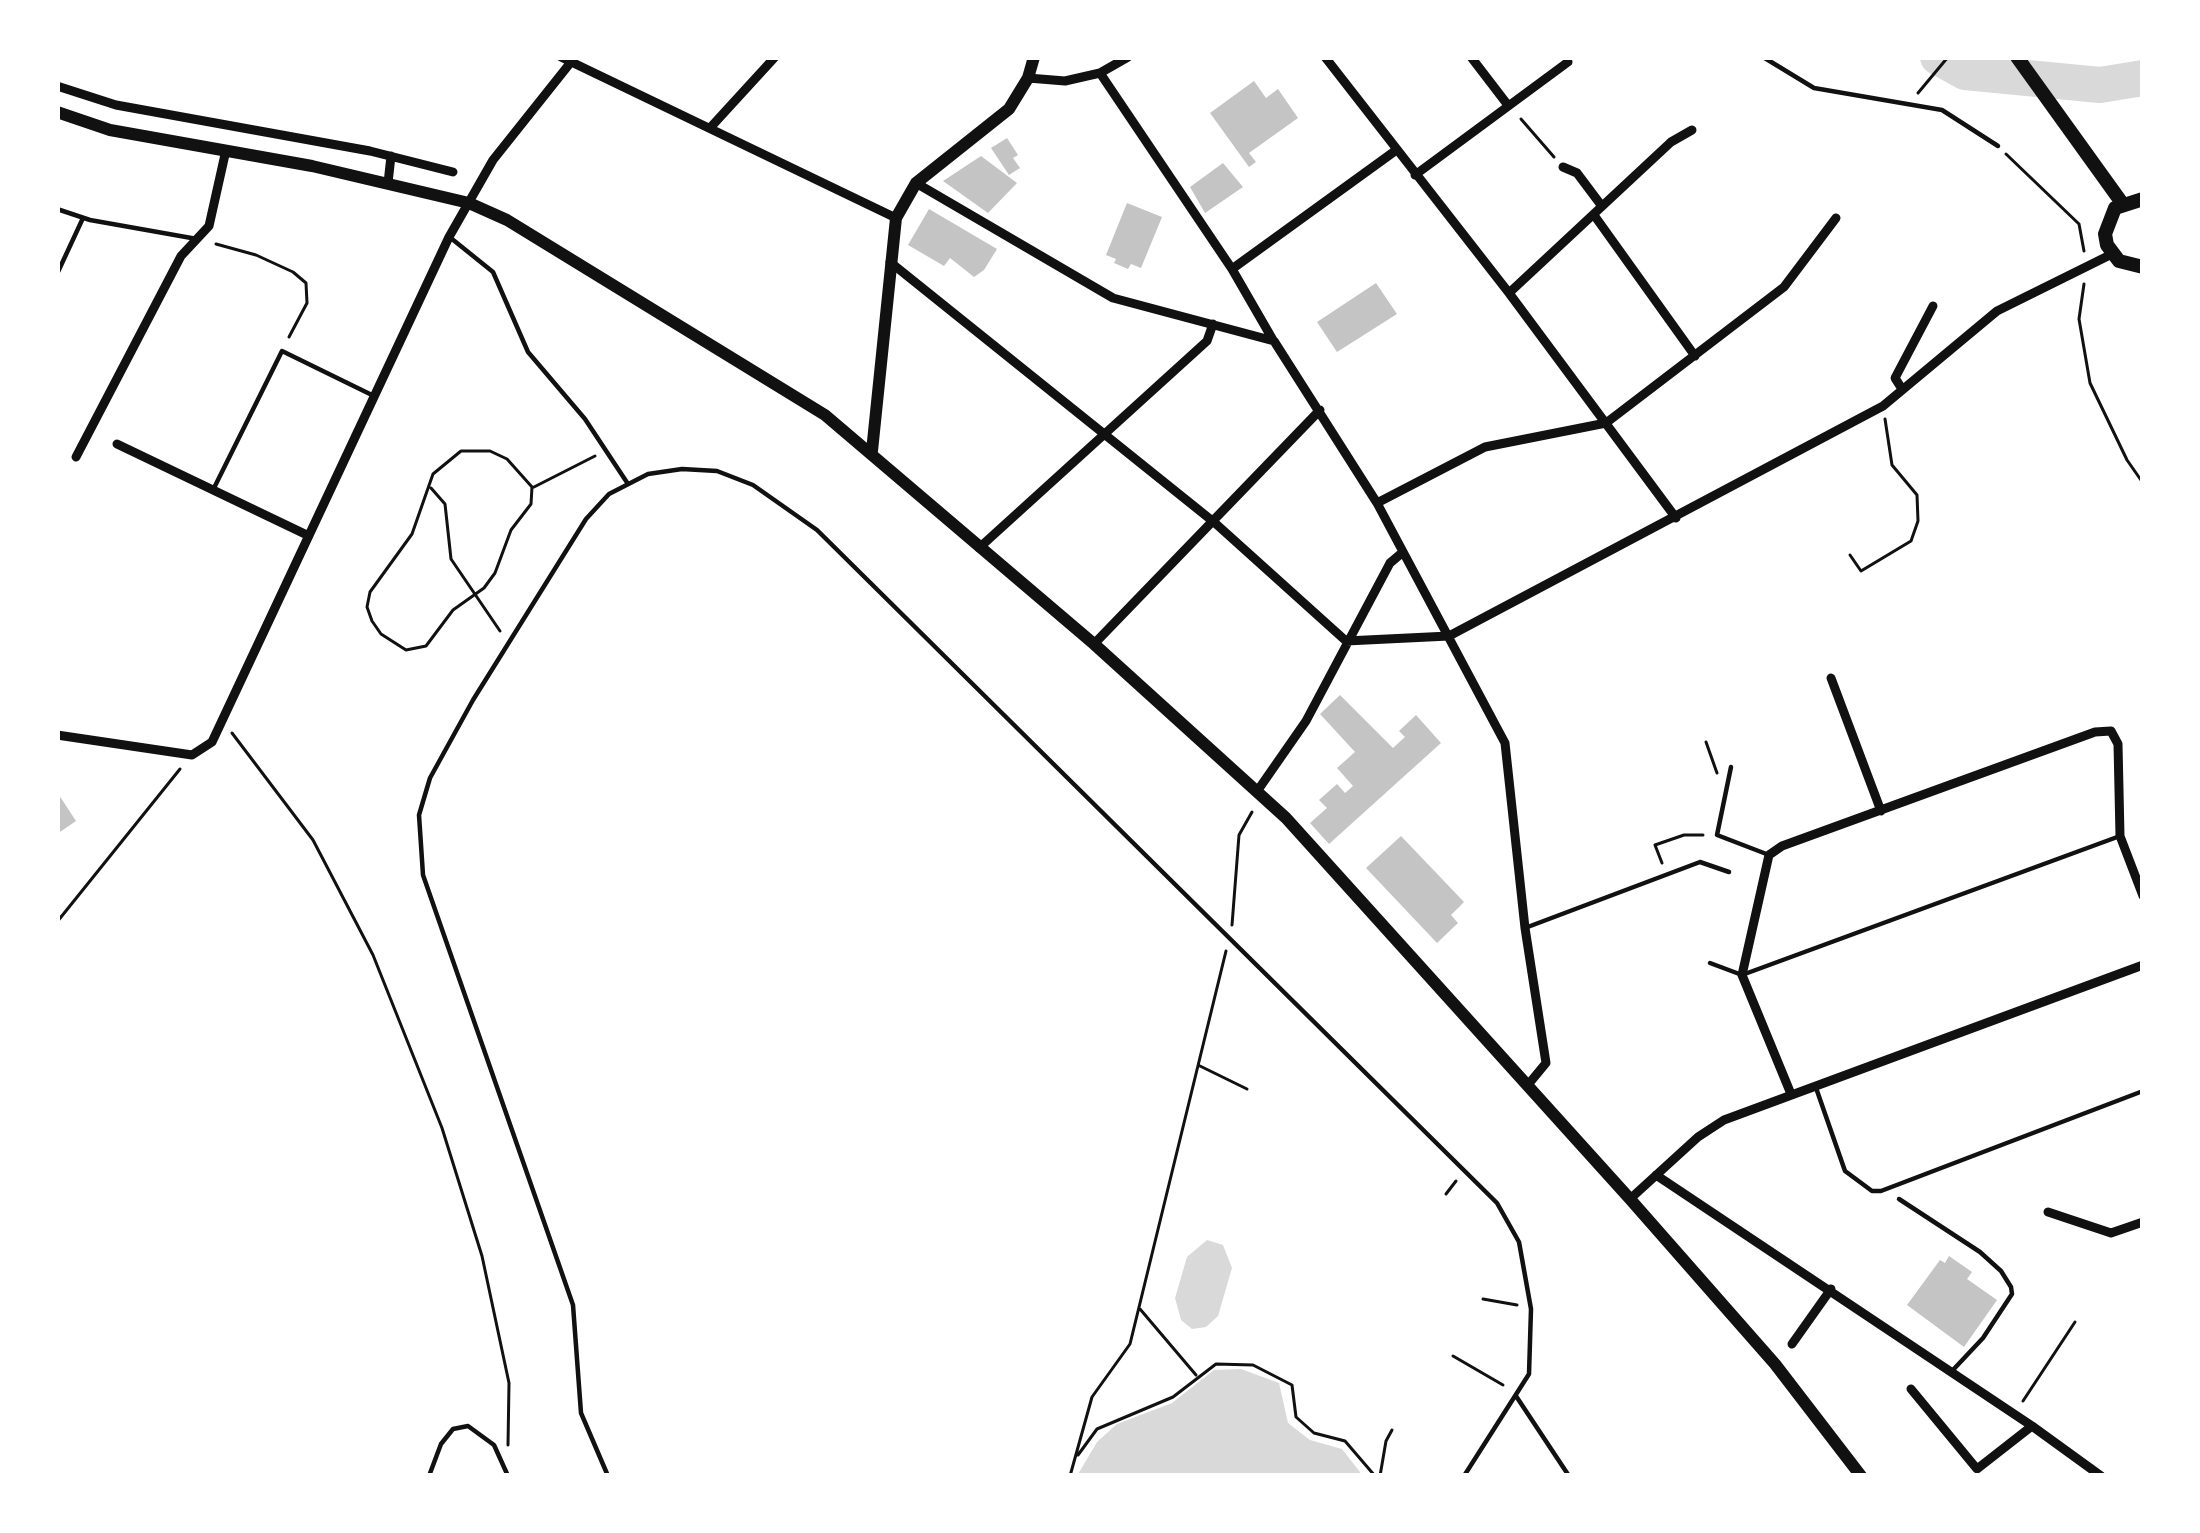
<!DOCTYPE html>
<style>
body{margin:0}
#map{position:relative;width:2200px;height:1533px;overflow:hidden;background:#fff;font-family:Bitter,serif}
canvas{display:block}
.frame{position:absolute;inset:0;border:60px solid #fff;pointer-events:none}
</style>
<div id="map">
<canvas width="2200" height="1533"></canvas>
<div class="frame"></div>
</div>
<script>
const ctx = document.querySelector('canvas').getContext('2d');
ctx.lineJoin = 'round';
function fillPath(path, color) { ctx.fillStyle = color; ctx.fill(path, 'evenodd'); }
const shape = rows => new Path2D(rows.map(r => 'M' + r).join(''));
function trace(path, color, width, dash) { ctx.strokeStyle = color; ctx.lineWidth = width; ctx.lineCap = dash ? 'butt' : 'round'; ctx.setLineDash(dash || []); ctx.stroke(path); }
fillPath(shape([
 [1207,1240,1223,1245,1232,1268,1218,1316,1206,1327,1192,1329,1181,1320,1175,1298,1187,1257],
 [1241,1369,1279,1383,1288,1423,1310,1440,1342,1449,1363,1476,1077,1476,1097,1442,1117,1424,1172,1403,1214,1370]
]), '#d9d9d9');
trace(shape([
 [1938,57,1965,72,2100,85,2143,78]
]), '#d9d9d9', 36);
fillPath(shape([
 [1254,81,1266,98,1278,89,1298,118,1249,153,1256,162,1249,167,1210,113],
 [1007,138,1018,155,1013,158,1020,168,1009,175,991,148],
 [981,156,1017,183,988,213,943,181],
 [1223,163,1243,187,1205,213,1190,187],
 [1127,203,1162,217,1141,268,1131,264,1128,269,1114,263,1116,259,1106,255],
 [929,209,997,249,984,270,974,277,950,258,944,266,908,245],
 [1376,283,1397,314,1337,352,1317,322],
 [1340,695,1393,748,1405,737,1399,731,1416,715,1441,743,1329,844,1310,823,1327,808,1319,800,1337,784,1345,793,1353,786,1337,768,1355,752,1320,714],
 [57,792,76,821,57,834],
 [1401,836,1464,902,1451,915,1458,923,1437,943,1366,868],
 [1949,1256,1972,1272,1967,1279,1997,1300,1964,1347,1907,1305,1940,1260,1945,1263]
]), '#c4c4c4');
trace(shape([
 [1918,93,1948,57],
 [1521,119,1554,157],
 [2006,154,2079,224,2084,251],
 [216,244,256,255,293,272,306,283,307,303,289,337],
 [2084,284,2079,319,2090,383,2127,460,2143,483],
 [461,451,490,451,507,459,532,487,531,504,511,530,495,573,484,588,453,610,426,646,406,650,381,634,372,621,367,607,370,592,412,534,433,474,461,451],
 [534,487,595,456],
 [431,488,445,504,451,559,500,631],
 [1850,555,1861,571,1911,541,1918,521,1917,495,1892,465,1885,419],
 [232,733,313,840,373,955,442,1128,482,1256,509,1383,508,1445],
 [1706,742,1717,773],
 [1662,863,1655,845,1684,835,1703,835],
 [57,922,180,769],
 [1232,925,1239,835,1252,812],
 [1200,1066,1247,1089],
 [1446,1194,1456,1181],
 [1483,1299,1517,1305],
 [1140,1309,1196,1375],
 [1453,1356,1503,1385],
 [2023,1401,2075,1322],
 [1078,1455,1097,1429,1173,1397,1216,1364,1253,1365,1292,1385,1296,1417,1314,1433,1345,1441,1375,1476],
 [1070,1476,1092,1397,1130,1344,1226,951],
 [1380,1476,1386,1441,1392,1430]
]), '#111', 3);
trace(shape([
 [1763,57,1814,88,1942,110,1998,146],
 [57,209,90,220,197,239],
 [452,239,493,272,528,352,585,419,628,484],
 [57,274,83,218],
 [213,490,282,351,374,396],
 [1731,767,1717,835,1769,855],
 [1525,928,1700,862,1729,872],
 [1710,963,1742,975,2120,836],
 [1815,1085,1845,1171,1872,1191,1881,1191,2143,1091],
 [1899,1199,1980,1252,2001,1271,2011,1287,2012,1294,1983,1338,1952,1371],
 [1516,1396,1569,1476],
 [429,1476,441,1444,453,1429,468,1426,494,1445,508,1476],
 [608,1476,581,1413,573,1305,423,875,419,815,430,778,473,700,586,519,609,494,648,474,682,469,717,471,753,485,817,530,1497,1203,1519,1242,1531,1309,1529,1374,1464,1476]
]), '#111', 4.5);
trace(shape([
 [561,57,896,218],
 [1325,57,1509,293,1676,518],
 [1471,57,1507,104],
 [1100,73,1232,269,1273,340],
 [1028,78,1065,81,1100,73,1128,57],
 [57,86,116,105,370,151,453,172],
 [710,128,775,57],
 [1563,167,1577,173,1601,205],
 [1415,175,1568,62],
 [388,183,391,156],
 [916,183,1113,298,1274,341,1377,503,1505,743,1525,928,1546,1063,1527,1086],
 [1594,215,1695,356],
 [890,262,1215,523,1346,641,1449,636,1883,406,1997,311,2112,254],
 [1232,269,1395,151],
 [1509,293,1671,142,1692,130],
 [1902,389,1895,378,1933,306],
 [117,444,307,535],
 [76,457,181,256,209,226,226,150],
 [1377,503,1485,447,1606,423,1784,287,1836,218],
 [979,548,1207,341,1213,324],
 [1094,644,1320,410],
 [1831,678,1881,811],
 [57,735,192,755,212,742,449,237,493,160,575,57],
 [1258,790,1306,721,1390,563,1403,552],
 [1791,1094,1742,975,1769,855,1782,846,2095,732,2111,731,2118,744,2120,836,2143,896],
 [1656,1175,2032,1426,2101,1476],
 [1630,1199,1698,1137,1724,1120,2143,965],
 [2048,1212,2111,1233,2143,1222],
 [1792,1344,1831,1289],
 [1911,1389,1977,1469,2032,1426]
]), '#111', 9);
trace(shape([
 [57,112,110,130,312,166,469,203,507,220,825,415,1094,644,1286,818,1630,1199,1775,1364,1861,1476],
 [872,451,896,218,916,183,1009,109,1028,78,1034,57]
]), '#111', 12);
trace(shape([
 [2017,57,2122,203],
 [2143,199,2115,208,2105,234,2107,245,2119,261,2143,267]
]), '#111', 14);
</script>
